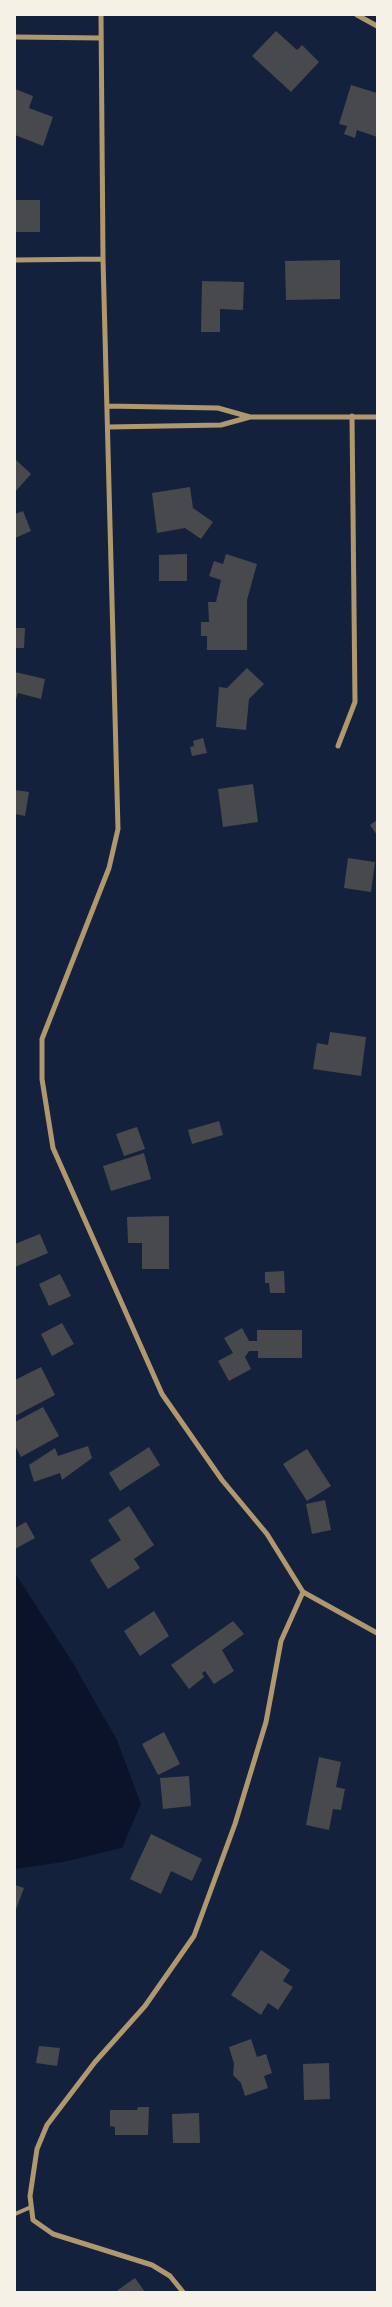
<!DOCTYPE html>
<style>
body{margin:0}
#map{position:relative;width:392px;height:2307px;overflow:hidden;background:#14213d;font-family:Mulish,sans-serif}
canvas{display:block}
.frame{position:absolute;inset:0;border:16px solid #f6f1e7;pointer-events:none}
</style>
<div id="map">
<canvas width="392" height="2307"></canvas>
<div class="frame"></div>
</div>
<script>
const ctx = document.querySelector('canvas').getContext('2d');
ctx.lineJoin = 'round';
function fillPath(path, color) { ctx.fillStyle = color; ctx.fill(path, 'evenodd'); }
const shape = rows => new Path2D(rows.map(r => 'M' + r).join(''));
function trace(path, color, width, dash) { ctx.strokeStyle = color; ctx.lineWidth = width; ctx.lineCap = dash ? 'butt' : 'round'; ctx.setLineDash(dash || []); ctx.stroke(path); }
fillPath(shape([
 [15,1573,71,1660,117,1740,141,1804,122,1848,63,1862,15,1869]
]), '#0b132b');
fillPath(shape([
 [276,31,297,50,302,45,319,62,291,92,252,56],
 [351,85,377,93,377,137,357,130,355,138,344,134,347,126,339,124],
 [15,89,33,96,29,108,53,117,43,146,15,135],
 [15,200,40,200,40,232,15,232],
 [340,260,340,299,286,300,285,261],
 [202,281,244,282,243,310,220,309,220,332,201,332],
 [15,459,31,474,15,492],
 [190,487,193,508,213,522,201,539,185,528,157,533,152,493],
 [23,511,31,531,15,538,15,514],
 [187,554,187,581,159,581,159,555],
 [226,554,257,564,247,600,247,650,207,650,207,636,201,636,201,622,209,622,208,602,216,602,221,580,209,576,214,561,223,564],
 [15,628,25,628,24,648,15,648],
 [247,668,264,684,249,699,246,730,216,727,219,687,227,688],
 [15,672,45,679,41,699,18,693,15,703],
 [203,738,207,753,192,756,190,747,194,746,193,741],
 [253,784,258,822,223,827,218,789],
 [15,790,29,792,25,816,15,814],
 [377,820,377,835,370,825],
 [348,858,375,862,371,892,344,888],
 [330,1032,366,1037,361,1076,313,1069,317,1043,328,1045],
 [219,1121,223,1135,192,1144,188,1130],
 [137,1127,145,1149,124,1156,116,1134],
 [144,1153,151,1179,111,1191,103,1166],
 [169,1216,169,1269,142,1269,142,1243,128,1243,127,1217],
 [40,1234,48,1253,15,1267,15,1244],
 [284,1271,285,1293,270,1293,269,1283,265,1283,265,1272],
 [60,1274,71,1296,49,1306,39,1284],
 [62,1323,74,1344,52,1356,41,1334],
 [242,1328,249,1341,257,1341,257,1330,302,1330,302,1358,258,1358,258,1351,249,1351,245,1357,251,1369,229,1381,218,1361,233,1353,224,1338],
 [41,1367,55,1395,15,1416,15,1380],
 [43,1407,59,1436,21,1457,15,1446,15,1422],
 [88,1446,92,1458,62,1480,60,1473,34,1482,29,1465,55,1448,58,1456],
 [149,1447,160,1465,120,1491,109,1473],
 [307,1449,331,1486,307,1501,283,1464],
 [325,1500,331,1530,312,1534,306,1504],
 [129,1506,154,1545,134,1559,140,1568,108,1589,90,1560,121,1540,108,1520],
 [26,1522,35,1538,15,1549,15,1528],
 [154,1611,169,1636,140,1656,124,1631],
 [233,1621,244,1634,222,1650,234,1671,214,1684,205,1671,202,1673,204,1677,189,1689,171,1665],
 [164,1732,180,1764,158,1775,142,1744],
 [319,1757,341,1762,336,1787,345,1789,341,1810,333,1809,329,1830,306,1825],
 [189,1776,191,1806,163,1809,160,1778],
 [151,1834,202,1859,192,1881,171,1871,161,1894,130,1879],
 [15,1885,24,1888,15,1912],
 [261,1950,290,1970,283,1981,293,1987,278,2010,268,2003,261,2015,231,1995],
 [251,2039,257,2057,266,2054,272,2073,264,2076,268,2088,245,2096,241,2083,233,2075,234,2064,229,2047],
 [39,2046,60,2048,57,2066,36,2063],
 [329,2063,330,2099,304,2100,303,2064],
 [138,2107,149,2107,148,2135,115,2135,115,2127,110,2126,110,2110,137,2110],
 [199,2113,200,2143,173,2143,172,2114],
 [135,2278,145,2292,115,2292]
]), '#48494c');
trace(shape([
 [15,2214,31,2207]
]), '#b1986c', 4);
trace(shape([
 [101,15,103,259,118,829,109,868,42,1039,42,1079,53,1148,162,1394,222,1480,267,1534,303,1592,281,1641,266,1722,235,1824,194,1936,145,2006,95,2062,47,2125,37,2149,30,2196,33,2220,53,2234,152,2265,170,2276,183,2292],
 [357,15,377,26],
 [15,37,101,38],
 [15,260,103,259],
 [107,406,218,408,250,417,221,425,108,427],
 [250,417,377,417],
 [338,746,355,702,352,416],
 [303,1592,377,1633]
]), '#b1986c', 5);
</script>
